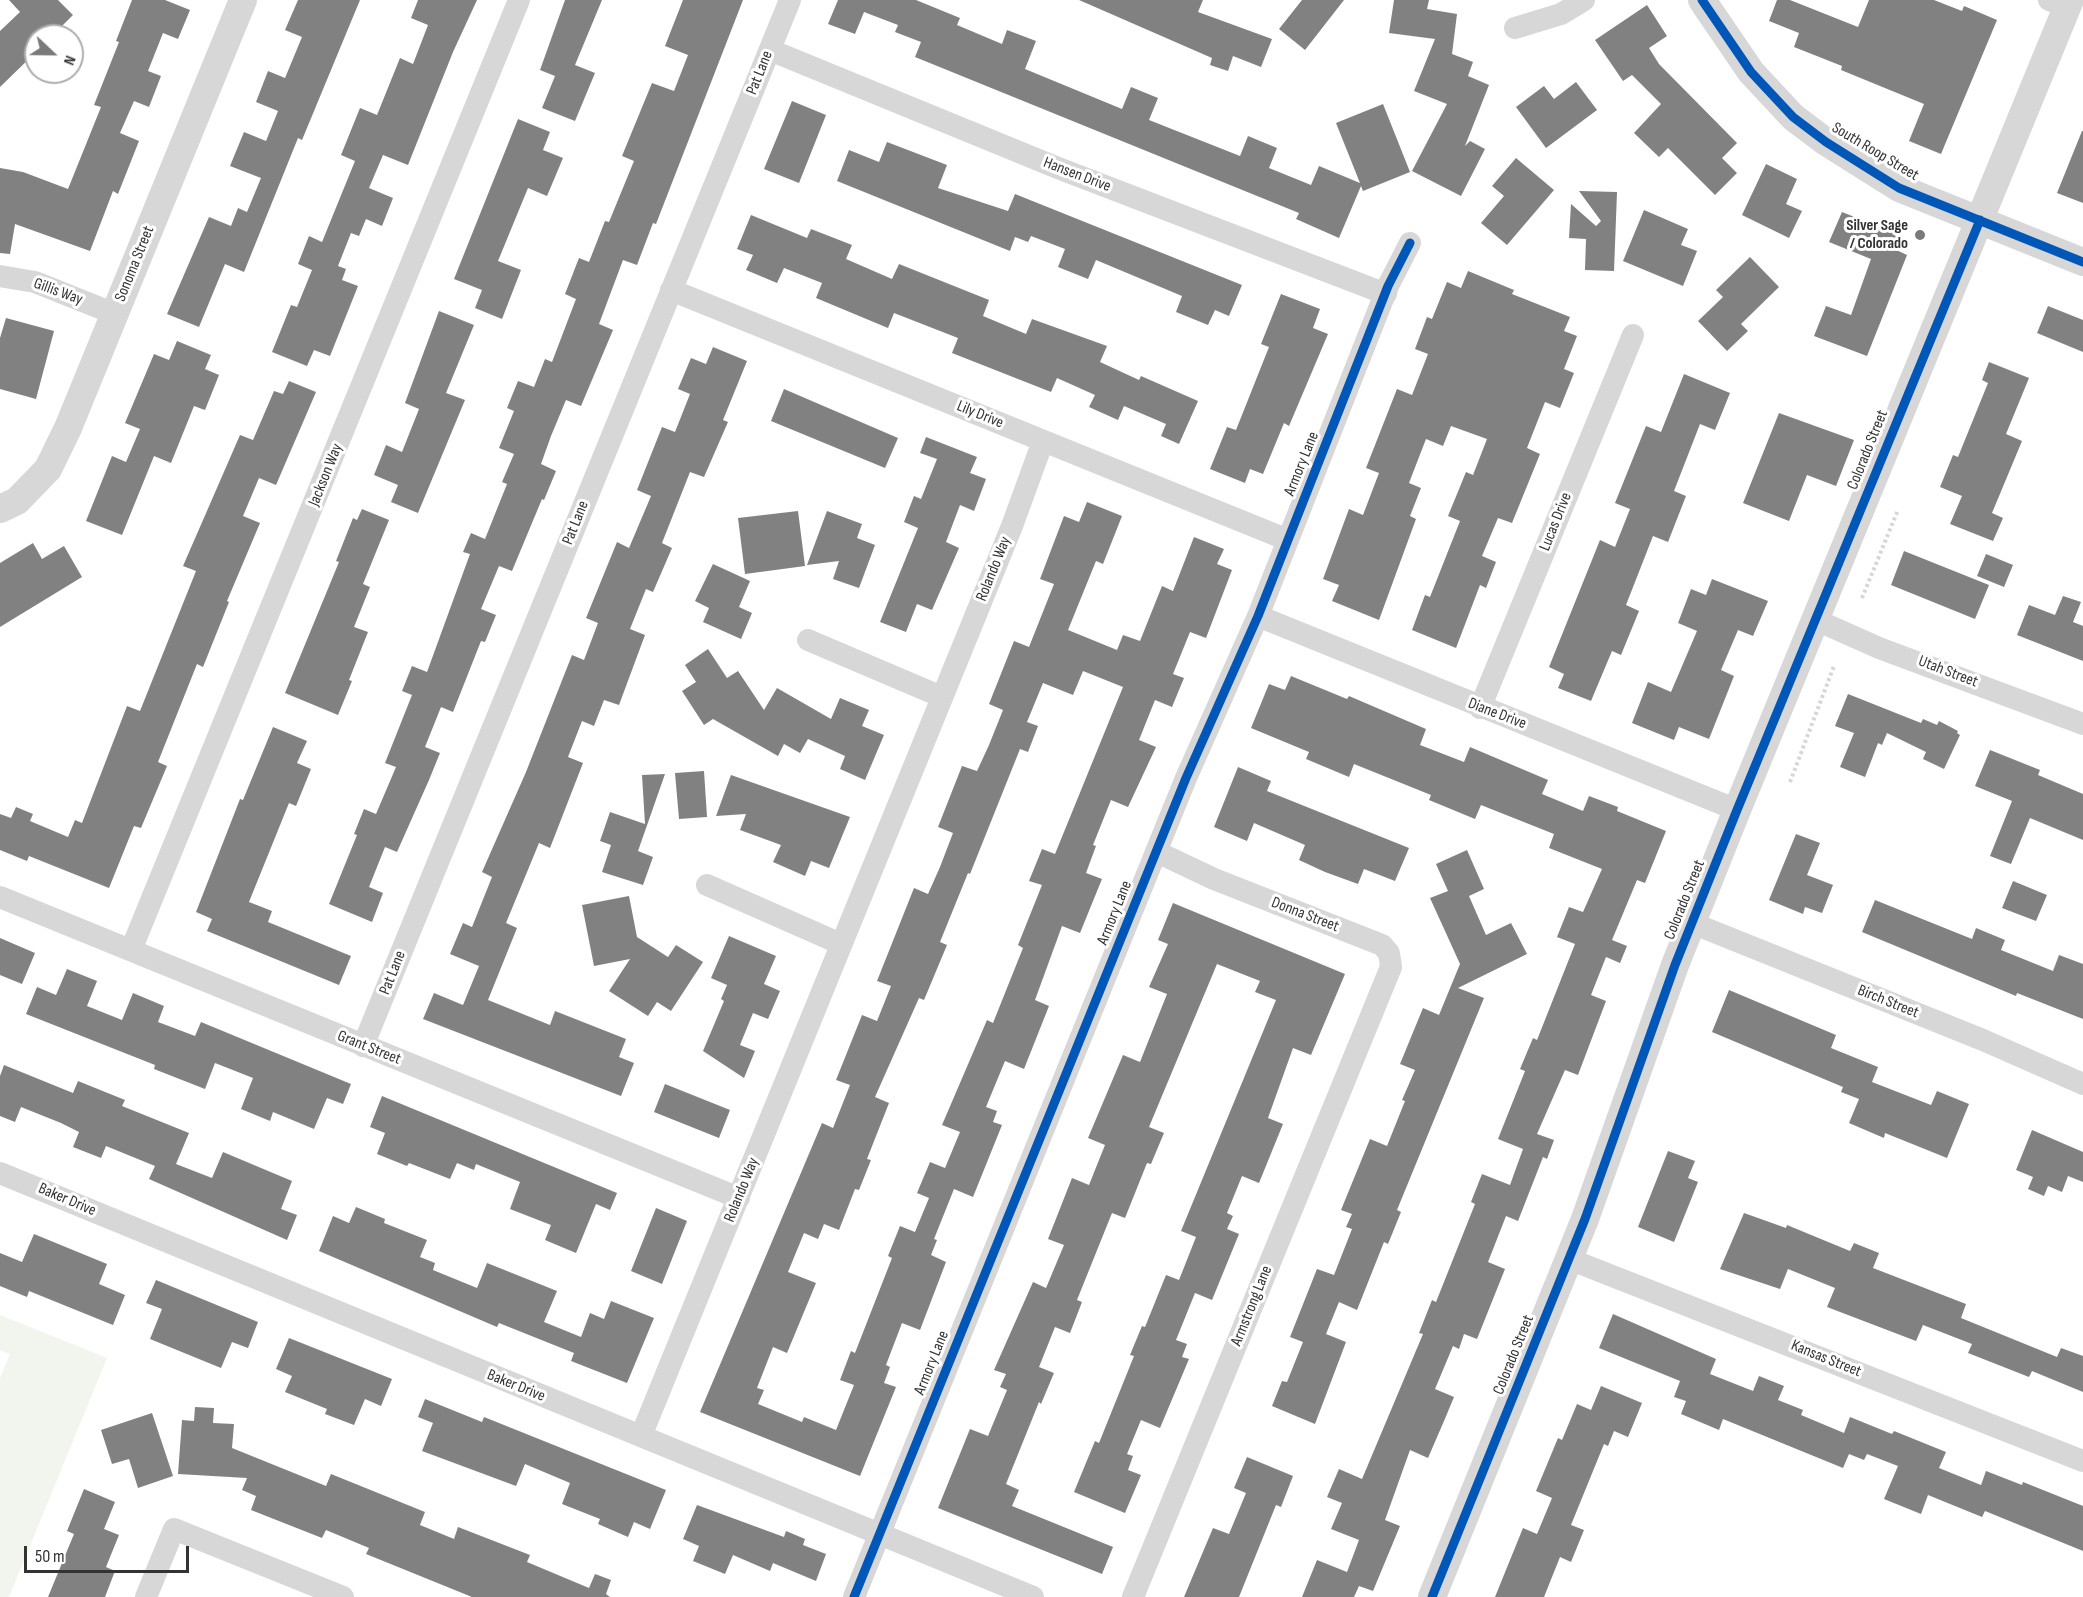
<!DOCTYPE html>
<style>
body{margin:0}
#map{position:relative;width:2083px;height:1597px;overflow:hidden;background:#fff;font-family:"Sofia Sans Condensed",sans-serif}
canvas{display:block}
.north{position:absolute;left:24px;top:24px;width:60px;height:60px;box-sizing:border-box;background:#fff;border:2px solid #adadad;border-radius:50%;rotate:112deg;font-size:16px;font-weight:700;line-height:24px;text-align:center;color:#333}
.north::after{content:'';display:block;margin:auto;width:21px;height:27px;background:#7a7a7a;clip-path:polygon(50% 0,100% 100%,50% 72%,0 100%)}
.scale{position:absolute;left:24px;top:1546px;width:165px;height:27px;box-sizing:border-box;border:3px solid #333;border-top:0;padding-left:8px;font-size:18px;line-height:21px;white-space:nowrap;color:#333;-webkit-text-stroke:4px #fff;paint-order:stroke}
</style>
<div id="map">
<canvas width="2083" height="1597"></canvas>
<div class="north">N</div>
<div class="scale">50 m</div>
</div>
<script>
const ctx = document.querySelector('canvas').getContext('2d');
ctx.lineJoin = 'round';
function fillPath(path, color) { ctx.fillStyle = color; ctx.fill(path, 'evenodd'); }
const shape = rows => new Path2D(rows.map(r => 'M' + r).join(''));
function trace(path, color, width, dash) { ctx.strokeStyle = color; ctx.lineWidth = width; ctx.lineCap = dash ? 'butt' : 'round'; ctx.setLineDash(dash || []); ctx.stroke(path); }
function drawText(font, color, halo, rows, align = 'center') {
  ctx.font = font + ' "Sofia Sans Condensed",sans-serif'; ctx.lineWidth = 6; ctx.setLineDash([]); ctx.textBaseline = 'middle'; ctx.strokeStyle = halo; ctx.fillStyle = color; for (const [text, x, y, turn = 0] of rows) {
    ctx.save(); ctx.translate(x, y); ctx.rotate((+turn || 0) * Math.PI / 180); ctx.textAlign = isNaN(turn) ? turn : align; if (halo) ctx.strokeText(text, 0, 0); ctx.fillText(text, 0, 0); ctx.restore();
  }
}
fillPath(shape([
 [0,1315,107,1358,9,1597,0,1597,0,1378,10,1354,0,1350]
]), '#f1f5ed');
fillPath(shape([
 [9,0,58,0,73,15,52,36,36,36,36,52,0,87,0,31,20,12],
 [132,0,165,0,190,10,178,39,163,33,148,71,161,76,149,107,134,101,120,133,139,141,118,194,113,191,90,251,15,224,10,254,0,253,0,168,23,172,68,189,101,107,94,105,119,42,116,41],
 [298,0,360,0,302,140,298,138,244,272,225,264,199,327,167,314,209,217,231,226,238,208,247,212,261,178,230,166,244,132,266,141,278,111,256,102,268,71,285,78,302,37,285,30],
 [418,0,477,0,453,52,408,165,383,155,369,188,393,198,382,226,366,219,359,236,351,233,338,266,346,269,342,280,358,286,330,356,314,350,307,366,272,352,291,305,297,307,312,270,298,264,309,236,322,242,355,161,341,155,360,108,377,115,400,58,413,64,428,25,411,18],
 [565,0,602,0,575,65,595,73,575,121,542,108,555,76,540,70],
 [683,0,743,0,656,224,653,223,637,265,623,260,599,324,613,330,581,406,566,400,551,436,541,464,556,471,544,500,542,499,512,571,499,566,481,609,496,615,485,642,481,641,453,712,441,707,425,747,440,753,429,780,397,852,385,847,369,887,383,893,372,922,329,904,357,835,354,834,364,809,376,814,396,767,385,763,412,695,402,691,412,666,427,672,470,554,463,552,471,533,485,539,507,484,502,482,514,454,499,448,514,411,507,408,518,381,534,387,545,359,552,362,576,299,565,294,579,258,589,262,605,221,609,222,634,161,622,156,652,83,674,91,688,55,665,46],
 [838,0,916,0,960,18,957,25,1002,44,1007,30,1036,41,1025,69,1122,109,1131,87,1158,98,1149,120,1240,156,1248,136,1277,148,1269,168,1311,185,1319,166,1360,183,1336,123,1383,104,1410,172,1363,191,1361,186,1339,238,1296,219,1299,213,915,57,921,42,895,32,898,25,864,12,855,34,828,24],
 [1079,0,1203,0,1198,12,1272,39,1261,67,1233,56,1228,71,1210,65,1212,58],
 [1302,0,1344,0,1305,50,1279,29],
 [1394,0,1429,0,1427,9,1457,14,1452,54,1473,62,1468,76,1489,85,1465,146,1470,141,1485,149,1461,196,1412,171,1447,104,1414,91,1435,39,1389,33],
 [1777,0,1790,0,1858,27,1869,0,1934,0,1962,11,1964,6,1997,20,1941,154,1909,141,1924,104,1841,70,1842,66,1794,47,1799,33,1769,21],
 [1647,5,1667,36,1649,48,1659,64,1737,143,1722,158,1737,173,1715,195,1668,148,1659,157,1634,133,1661,104,1632,75,1623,81,1595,40],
 [1576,82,1597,110,1546,148,1516,107,1544,86,1554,99],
 [792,101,826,115,799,183,764,169],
 [518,119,550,132,543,150,563,158,547,196,528,188,498,261,521,270,502,319,475,308,482,290,454,279],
 [2082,131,2083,131,2083,203,2057,193],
 [887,142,947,165,938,188,1008,211,1015,194,1242,285,1229,316,1215,310,1208,325,1176,312,1182,296,1096,260,1088,279,1058,267,1065,249,1031,236,1028,242,1015,237,1010,251,837,181,849,150,879,162],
 [1516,158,1554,190,1507,245,1481,223,1504,196,1492,186],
 [1766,164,1797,179,1786,204,1802,211,1789,238,1742,215],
 [1579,191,1617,192,1614,271,1585,270,1586,239,1569,238,1571,204,1596,226,1601,221],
 [1644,210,1688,229,1681,245,1697,251,1683,286,1623,261],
 [1842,212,1897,234,1892,248,1907,255,1867,356,1814,336,1826,306,1851,315,1871,259,1829,242],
 [751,215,807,238,811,229,852,245,846,259,892,279,899,264,989,300,983,316,1026,334,1032,319,1107,346,1100,362,1139,380,1141,376,1198,401,1179,444,1161,436,1166,424,1124,406,1118,420,1089,407,1095,395,1057,378,1051,392,952,353,958,338,894,313,888,328,816,298,822,283,784,268,777,283,746,270,753,255,737,249],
 [1750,257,1779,287,1741,324,1748,331,1727,351,1698,321,1723,297,1716,290],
 [1468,271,1514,290,1512,294,1570,317,1564,331,1577,336,1564,369,1574,373,1560,408,1545,402,1527,448,1540,454,1512,523,1498,518,1482,556,1496,562,1486,588,1480,585,1456,648,1412,630,1425,595,1430,597,1460,521,1448,516,1466,472,1473,475,1487,439,1451,426,1443,446,1426,439,1409,483,1421,488,1410,516,1416,519,1379,620,1332,601,1339,585,1323,579,1349,509,1363,515,1379,473,1366,468,1397,389,1412,395,1428,354,1415,349,1427,317,1432,319,1447,282,1461,288],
 [1281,294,1320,309,1313,328,1328,334,1289,426,1284,423,1263,474,1250,469,1245,483,1210,469,1227,427,1236,430,1269,347,1261,344],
 [2048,306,2083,320,2083,352,2037,333],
 [439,311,474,325,446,393,465,400,418,513,391,502,398,485,374,475,386,445,402,452,419,409,405,403],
 [6,318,54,331,36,399,0,389,0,338],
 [177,341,211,355,205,369,219,375,205,410,194,406,171,463,154,456,122,535,86,521,112,456,126,462,140,429,125,423,154,354,169,360],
 [713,347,747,361,723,420,728,422,704,477,690,472,662,543,672,548,653,592,646,589,630,629,645,635,619,705,604,700,594,726,582,721,568,757,583,763,550,848,539,843,506,923,517,928,488,1000,550,1025,555,1011,626,1039,619,1057,634,1063,621,1096,423,1019,434,993,463,1005,479,966,450,954,463,923,472,927,492,877,482,872,526,772,572,655,584,660,598,623,586,618,617,542,629,548,651,496,637,490,662,427,675,432,690,394,678,389,691,358,706,364],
 [1989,362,2029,378,2006,434,2022,441,1992,513,2003,518,1993,541,1950,524,1962,496,1940,487,1953,455,1958,457,1988,383,1982,380],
 [1684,374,1730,393,1715,430,1700,424,1674,491,1686,496,1668,542,1653,536,1626,605,1639,611,1621,655,1612,651,1591,701,1558,688,1564,674,1549,667,1600,540,1615,547,1630,509,1615,503,1646,426,1661,432],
 [289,381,316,392,276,485,259,478,243,516,260,523,227,601,229,602,203,667,197,664,158,762,167,766,141,828,134,826,109,888,29,856,27,861,0,850,0,814,11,818,16,807,33,814,30,821,68,837,75,820,82,823,127,706,140,711,196,571,183,566,240,435,253,440,274,391,283,394],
 [784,389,898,438,885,468,771,421],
 [1779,413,1854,440,1836,486,1807,475,1789,521,1743,503],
 [926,437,977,457,970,473,986,479,974,511,960,505,946,542,959,548,932,610,917,604,906,632,880,622,918,528,904,522,914,496,921,499,937,459,920,453],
 [1087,502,1122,516,1103,564,1096,561,1068,630,1117,650,1123,635,1140,641,1162,586,1173,591,1194,537,1224,549,1217,564,1232,570,1206,638,1190,632,1173,674,1184,678,1172,707,1155,700,1139,740,1156,747,1128,807,1111,800,1093,845,1096,846,1086,873,1102,879,1080,933,1062,926,1035,1000,1049,1006,1024,1069,1005,1061,986,1107,997,1111,993,1122,1002,1125,973,1197,954,1189,934,1239,937,1240,931,1255,946,1262,920,1330,902,1323,886,1365,890,1367,884,1383,896,1387,860,1476,700,1412,822,1123,833,1128,850,1085,836,1080,862,1015,877,1021,891,986,877,981,914,888,928,894,940,867,953,833,938,827,962,766,977,771,989,745,1003,710,989,704,1014,641,1029,647,1054,584,1040,579,1064,516,1079,522],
 [1083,671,1123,687,1055,854,1042,849,1029,881,1042,885,1018,945,1023,948,993,1023,987,1020,942,1125,960,1132,945,1168,930,1162,917,1193,929,1198,915,1232,900,1226,888,1256,892,1258,855,1353,851,1351,840,1380,854,1385,836,1430,804,1417,802,1422,758,1404,764,1390,757,1388,773,1347,787,1353,816,1283,788,1272,804,1233,818,1239,824,1224,839,1230,855,1189,859,1190,871,1160,867,1159,889,1103,875,1097,919,998,924,1000,947,945,940,942,968,873,970,874,1020,749,1028,752,1038,726,1027,722,1043,683,1073,695],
 [362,509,389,520,363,584,370,587,354,627,368,632,349,680,352,681,338,715,285,693,339,562,336,561,353,518,357,520],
 [798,511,805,566,745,574,738,518],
 [827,511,862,524,857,538,875,545,859,588,833,579,839,561,807,565],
 [33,543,42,559,64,546,82,577,0,627,0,563],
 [1904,551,1989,585,1975,619,1891,585],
 [1986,554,2013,565,2004,587,1977,576],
 [713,564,750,581,739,607,752,613,741,639,703,622,709,608,695,601],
 [1712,579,1768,601,1753,636,1738,630,1721,670,1734,676,1709,739,1679,727,1674,740,1632,723,1648,682,1671,692,1697,631,1678,623,1691,589,1706,595],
 [2063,596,2081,602,2073,622,2083,626,2083,661,2017,635,2029,605,2055,615],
 [708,649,727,678,738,671,764,710,777,688,831,719,840,698,869,710,862,726,884,735,865,780,840,769,845,756,808,739,800,753,784,744,778,756,713,719,704,725,682,691,696,682,685,665],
 [1291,676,1347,699,1349,696,1426,729,1420,745,1464,762,1470,747,1548,780,1542,794,1583,811,1589,796,1618,807,1617,811,1666,831,1645,883,1637,880,1612,940,1627,946,1620,963,1606,957,1591,995,1606,1001,1578,1075,1565,1070,1537,1134,1554,1140,1547,1159,1543,1157,1518,1221,1506,1216,1488,1262,1505,1269,1477,1339,1464,1334,1459,1349,1453,1346,1435,1389,1454,1397,1444,1421,1428,1458,1410,1450,1385,1520,1400,1526,1373,1591,1359,1586,1354,1597,1302,1597,1317,1560,1347,1572,1359,1540,1331,1529,1342,1503,1327,1497,1339,1469,1362,1479,1423,1334,1419,1333,1432,1300,1436,1302,1475,1204,1471,1202,1482,1174,1510,1185,1523,1149,1498,1139,1525,1071,1520,1069,1533,1038,1537,1040,1575,944,1557,937,1569,907,1583,912,1602,869,1549,848,1554,834,1481,805,1475,819,1429,800,1431,795,1354,764,1349,777,1306,759,1309,752,1251,728,1269,684,1285,690],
 [1848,694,1921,723,1923,719,1937,725,1939,721,1958,731,1957,733,1960,735,1944,769,1923,759,1926,752,1887,733,1882,745,1878,743,1865,777,1840,767,1854,733,1835,726],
 [273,727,307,741,297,763,311,769,296,806,289,803,249,902,272,911,268,922,351,956,339,985,207,931,212,919,196,912,240,799,243,800],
 [1990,750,2040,770,2038,775,2083,794,2083,840,2030,818,2011,864,1990,856,2012,801,1975,786],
 [1238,767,1271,781,1267,791,1409,848,1395,881,1364,869,1358,884,1325,872,1299,860,1305,845,1254,823,1247,841,1214,827],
 [704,771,707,817,679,819,675,773],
 [665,774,638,851,653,857,643,885,602,872,611,845,600,841,610,812,645,824,642,775],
 [731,775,850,817,829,868,811,861,805,876,773,862,781,845,740,830,746,814,716,816],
 [1796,834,1820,843,1807,875,1833,885,1822,913,1805,907,1803,914,1769,900],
 [1467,850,1484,889,1469,896,1486,935,1511,923,1527,954,1458,988,1484,998,1397,1210,1401,1212,1388,1244,1384,1242,1357,1310,1339,1302,1326,1334,1346,1342,1315,1424,1272,1406,1282,1381,1287,1382,1303,1342,1290,1337,1317,1269,1334,1275,1352,1229,1346,1227,1352,1214,1341,1210,1370,1139,1387,1146,1405,1101,1402,1100,1415,1070,1400,1064,1423,1008,1439,1015,1460,964,1430,898,1448,891,1436,864],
 [2013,881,2047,895,2036,921,2002,908],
 [629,896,637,937,668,957,676,945,703,962,671,1011,657,1002,648,1016,609,991,630,959,594,966,582,905],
 [1875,900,1972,939,1976,928,2005,940,2001,950,2053,971,2059,955,2083,964,2083,1019,2017,993,2016,996,1862,932],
 [1173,903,1345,974,1311,1055,1293,1048,1268,1118,1283,1124,1259,1183,1242,1176,1227,1213,1233,1216,1227,1229,1239,1234,1212,1300,1195,1293,1176,1340,1187,1344,1182,1357,1189,1359,1160,1428,1141,1420,1127,1454,1133,1456,1128,1470,1141,1475,1125,1513,1074,1492,1095,1441,1099,1443,1134,1356,1130,1355,1142,1326,1145,1327,1166,1275,1179,1280,1196,1237,1181,1231,1276,1000,1255,992,1260,981,1217,964,1149,1127,1164,1133,1151,1164,1147,1163,1125,1218,1112,1213,1077,1300,1082,1302,1070,1333,1055,1327,1039,1367,1054,1373,1041,1404,1039,1402,1006,1484,1019,1490,1012,1506,1113,1547,1102,1574,938,1508,970,1429,988,1436,1007,1390,1000,1387,1006,1374,994,1370,1033,1282,1046,1288,1064,1245,1048,1239,1072,1178,1089,1185,1105,1145,1088,1138,1123,1055,1140,1062,1167,994,1149,987,1168,944,1158,940],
 [729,936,776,956,764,984,780,991,768,1019,753,1013,740,1045,755,1051,744,1078,703,1051,724,1001,721,999,727,985,711,978],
 [0,938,35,953,22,984,0,975],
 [67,969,97,981,87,1006,122,1020,133,993,164,1006,158,1022,195,1036,201,1022,351,1084,343,1104,327,1098,314,1129,273,1112,270,1121,241,1109,253,1078,215,1063,205,1089,154,1069,155,1065,26,1014,37,987,56,995],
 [1729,990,1836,1035,1831,1048,1878,1067,1872,1082,1931,1105,1937,1091,1969,1104,1947,1158,1885,1133,1884,1138,1849,1123,1859,1099,1841,1092,1843,1087,1712,1032],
 [4,1065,73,1093,78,1081,125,1100,122,1106,189,1133,176,1164,212,1178,223,1152,292,1181,281,1209,297,1215,287,1240,149,1179,155,1166,106,1146,101,1158,73,1147,79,1132,61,1123,21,1107,15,1122,0,1116,0,1076],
 [665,1084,730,1110,719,1138,654,1112],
 [382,1096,617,1193,610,1210,596,1204,576,1253,545,1240,551,1225,510,1209,520,1182,476,1164,474,1170,457,1163,450,1179,409,1163,407,1166,377,1154,385,1133,370,1127],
 [2032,1130,2083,1152,2083,1182,2068,1176,2062,1192,2048,1186,2044,1196,2028,1189,2033,1177,2016,1170],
 [1668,1151,1695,1161,1688,1178,1698,1182,1674,1242,1638,1227],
 [356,1207,385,1219,384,1223,427,1240,420,1257,435,1263,433,1270,477,1288,487,1263,557,1291,544,1322,581,1337,590,1313,604,1319,611,1301,654,1318,627,1383,571,1361,574,1353,499,1323,497,1327,319,1251,333,1216,349,1223],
 [656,1208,687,1221,662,1284,631,1271],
 [1744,1213,1786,1228,1787,1225,1850,1251,1854,1243,1879,1253,1873,1268,1966,1304,1961,1318,2057,1357,2061,1348,2083,1356,2083,1392,2032,1371,2029,1377,1968,1353,1972,1344,1923,1325,1916,1341,1827,1307,1835,1288,1788,1269,1780,1289,1720,1269],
 [34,1234,107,1264,99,1284,125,1295,113,1325,29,1291,27,1297,0,1286,0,1253,22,1262],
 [156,1280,258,1322,248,1348,232,1342,221,1368,150,1339,162,1309,146,1303],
 [1613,1314,1716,1359,1710,1374,1753,1391,1759,1376,1784,1386,1778,1400,1803,1410,1801,1415,1844,1433,1850,1417,1892,1434,1894,1431,1946,1452,1939,1468,1981,1485,1986,1471,2022,1485,2023,1482,2083,1506,2083,1551,1985,1511,1982,1517,1928,1495,1921,1514,1884,1499,1898,1466,1867,1454,1864,1460,1849,1454,1843,1468,1723,1419,1719,1430,1681,1414,1686,1401,1674,1397,1680,1381,1599,1348],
 [289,1338,392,1379,381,1406,365,1399,354,1425,325,1414,327,1409,285,1392,292,1376,276,1369],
 [1601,1386,1642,1403,1628,1437,1614,1431,1608,1446,1604,1444,1571,1525,1584,1530,1571,1562,1560,1557,1544,1597,1495,1597,1523,1528,1537,1534,1552,1498,1536,1491,1558,1438,1562,1440,1577,1404,1591,1410],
 [425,1399,482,1422,484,1417,666,1490,650,1529,634,1522,628,1537,598,1524,600,1519,562,1504,570,1483,525,1464,516,1486,422,1451,433,1423,418,1417],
 [195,1407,214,1408,213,1423,234,1424,232,1448,326,1486,331,1474,425,1512,420,1525,454,1539,458,1527,530,1555,527,1562,589,1588,595,1574,611,1580,606,1594,610,1597,472,1597,366,1554,369,1548,326,1530,322,1538,251,1510,256,1496,242,1490,247,1478,178,1474,182,1420,194,1421],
 [152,1413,173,1476,138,1488,129,1459,112,1464,101,1430],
 [1247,1457,1293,1476,1281,1507,1276,1505,1239,1597,1184,1597,1213,1528,1229,1534,1246,1493,1234,1488],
 [84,1489,115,1502,104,1529,119,1535,106,1567,115,1571,105,1597,48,1597,74,1534,67,1531],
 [697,1505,784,1537,786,1531,805,1539,803,1545,826,1554,816,1581,773,1563,770,1571,733,1555,725,1574,693,1561,699,1546,683,1539]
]), '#818181');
trace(shape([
 [1862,598,1898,510],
 [1790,782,1834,666]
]), '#d6d6d6', 4, [3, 3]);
trace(shape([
 [2049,0,2067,7],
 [1515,28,1561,14,1584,0],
 [770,50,1058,168,1386,294],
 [0,276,35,282,115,314],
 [671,290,1288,540],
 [1258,616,1737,810],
 [1814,619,1879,648,2083,724],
 [808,640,942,697],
 [1480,708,1633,335],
 [707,885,841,944],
 [0,897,739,1198],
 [1692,923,1983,1040,2083,1084],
 [131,950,519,0],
 [363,1046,790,0],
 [0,1173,1033,1597],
 [1569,1259,2083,1461],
 [641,1436,1012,526,1043,441],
 [146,1597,174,1529,343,1597],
 [854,1597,1186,778,1258,616,1388,286,1410,243],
 [1133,1597,1391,967,1389,953,1382,945,1214,879,1157,852]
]), '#d7d7d7', 22);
trace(shape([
 [1702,0,1751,72,1793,117,1826,142,1899,188,2083,262],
 [0,509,17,501,48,469,68,428,243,0],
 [1432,1597,1585,1219,1675,965,1737,810,2070,0]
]), '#d7d7d7', 28);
trace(shape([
 [1702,0,1751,72,1793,117,1826,142,1899,188,2083,262],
 [854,1597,1186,778,1258,616,1388,286,1410,243],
 [1432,1597,1585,1219,1675,965,1737,810,1980,220]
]), '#0057b8', 9);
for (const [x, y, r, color] of [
 [1920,235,6,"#7a7a7a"]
]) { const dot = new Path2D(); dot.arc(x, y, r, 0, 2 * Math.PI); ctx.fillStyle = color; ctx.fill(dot); trace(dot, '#fff', 2); }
drawText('16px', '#333', '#fff', [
 ["Pat Lane",760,73,-68],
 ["South Roop Street",1875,152,31],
 ["Hansen Drive",1077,175,21],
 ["Sonoma Street",135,264,-68],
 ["Gillis Way",58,292,20],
 ["Lily Drive",980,415,22],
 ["Colorado Street",1868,450,-68],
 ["Armory Lane",1302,464,-68],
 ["Jackson Way",326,475,-68],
 ["Lucas Drive",1556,522,-68],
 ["Pat Lane",576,523,-68],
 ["Rolando Way",994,569,-68],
 ["Utah Street",1948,672,21],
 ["Diane Drive",1497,714,21],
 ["Colorado Street",1685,900,-68],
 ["Armory Lane",1115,913,-68],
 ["Donna Street",1305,915,21],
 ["Pat Lane",393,973,-68],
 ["Birch Street",1888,1002,22],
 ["Grant Street",369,1048,22],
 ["Rolando Way",742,1190,-68],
 ["Baker Drive",67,1200,23],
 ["Armstrong Lane",1252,1306,-68],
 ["Colorado Street",1514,1355,-68],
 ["Kansas Street",1826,1359,22],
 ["Armory Lane",932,1363,-68],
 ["Baker Drive",516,1386,22]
]);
drawText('bold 16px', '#333', '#fff', [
 ["Silver Sage",1908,226],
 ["/ Colorado",1908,244]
], 'right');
</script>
